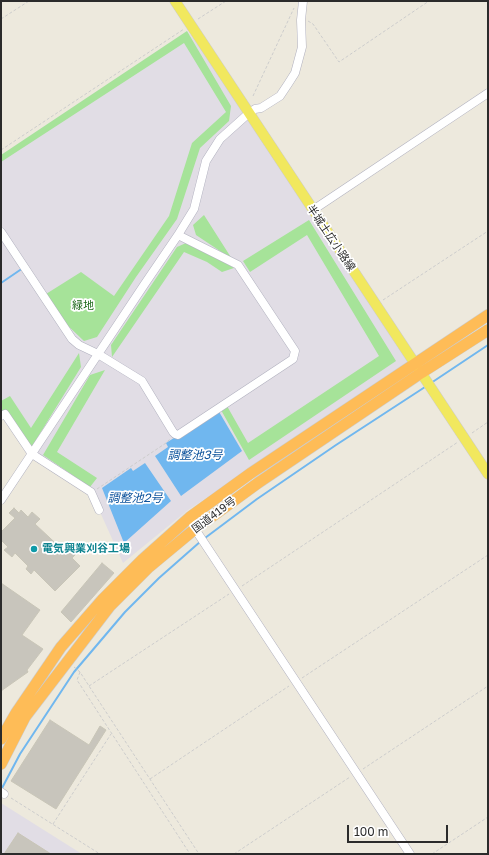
<!DOCTYPE html>
<meta charset="utf-8">
<style>
body{margin:0}
#map{position:relative;width:489px;height:855px;overflow:hidden;background:#ede9dd;font-family:"Golos Text",sans-serif}
canvas{display:block}
.frame{position:absolute;inset:0;border:2px solid #2b2b2b;pointer-events:none}
.scale{position:absolute;left:347px;top:825px;width:101px;height:18px;box-sizing:border-box;border:2px solid #2b2b2b;border-top:0;padding-left:5px;font-size:12px;line-height:14px;white-space:nowrap;color:#2b2b2b;-webkit-text-stroke:3px #fff;paint-order:stroke}
</style>
<div id="map">
<canvas width="489" height="855"></canvas>
<div class="frame"></div>
<div class="scale">100 m</div>
</div>
<script>
const ctx = document.querySelector('canvas').getContext('2d');
ctx.lineJoin = 'round';
function fillPath(path, color) { ctx.fillStyle = color; ctx.fill(path, 'evenodd'); }
const shape = rows => new Path2D(rows.map(r => 'M' + r).join(''));
function trace(path, color, width, dash) { ctx.strokeStyle = color; ctx.lineWidth = width; ctx.lineCap = dash ? 'butt' : 'round'; ctx.setLineDash(dash || []); ctx.stroke(path); }
function drawText(font, color, halo, rows, align = 'center') {
  ctx.font = font + ' "Golos Text","Noto Sans JP",sans-serif'; ctx.lineWidth = 3.5; ctx.setLineDash([]); ctx.textBaseline = 'middle'; ctx.strokeStyle = halo; ctx.fillStyle = color; for (const [text, x, y, turn = 0] of rows) {
    ctx.save(); ctx.translate(x, y); ctx.rotate((+turn || 0) * Math.PI / 180); ctx.textAlign = isNaN(turn) ? turn : align; if (halo) ctx.strokeText(text, 0, 0); ctx.fillText(text, 0, 0); ctx.restore();
  }
}
fillPath(shape([
 [187,31,241,100,410,363,188,510,123,563,91,492,32,454,5,414,1,416,1,155],
 [1,803,82,854,1,854]
]), '#e1dde5');
fillPath(shape([
 [187,31,231,106,229,121,200,148,177,219,136,277,97,337,84,341,64,322,46,294,81,272,114,296,169,216,192,143,226,112,184,43,1,162,1,155],
 [204,215,232,259,196,235,193,225],
 [309,220,396,361,249,460,221,410,227,406,248,443,379,356,307,235,250,272,243,261],
 [186,243,213,255,234,268,222,272,207,262,184,252,112,357,111,345,177,247],
 [79,353,81,367,31,448,1,413,1,401,10,396,31,428],
 [105,370,57,452,97,478,90,487,43,455,90,375]
]), '#a6e399');
fillPath(shape([
 [218,410,242,451,181,496,155,456,168,447,166,443],
 [145,463,171,501,124,543,102,488,131,468,133,471]
]), '#70b7ef');
trace(shape([
 [1,283,23,268],
 [431,383,488,345],
 [205,538,257,499,336,445,425,387],
 [1,790,20,754,74,672,125,612,159,578,201,541]
]), '#70b7ef', 2);
const building = shape([
 [14,508,19,513,21,510,28,517,32,512,40,519,35,524,65,552,69,547,76,554,72,558,80,566,55,591,34,570,31,574,26,569,28,566,15,553,12,557,4,550,8,547,1,540,1,532,15,518,9,513,14,508],
 [102,563,114,573,71,622,61,612,102,563],
 [1,583,40,610,22,635,43,649,27,670,28,672,1,691,1,583],
 [50,720,89,745,100,726,106,730,56,809,11,781,50,720],
 [18,833,51,854,4,854,18,833]
]);
fillPath(building, '#c8c5bc');
trace(building, '#c8c5b7', 1);
const minor = shape([
 [313,210,488,93],
 [1,232,72,339,79,345,98,354,142,381,173,432,175,434,178,435,293,359,295,351,238,265,178,235],
 [1,416,5,414,32,454,91,492,99,510],
 [1,500,144,285,178,235,194,209,206,161,220,139,249,113,255,109,261,108,280,96,288,84,295,73,302,47,301,20,303,1],
 [190,517,195,529,410,854],
 [1,792,4,794]
]);
const major = shape([
 [175,1,488,474]
]);
const highway = shape([
 [1,739,16,713,61,647,102,600,143,559,190,517,251,473,488,315],
 [1,764,25,717,110,606,148,568,195,529,258,483,421,373,488,330]
]);
trace(minor, '#b1b1bf', 9);
trace(major, '#ccc', 11);
trace(highway, '#ccc', 12);
trace(shape([
 [1,19,29,1],
 [198,19,226,1],
 [308,21,313,24,339,62,429,1],
 [253,96,294,8],
 [1,150,184,29],
 [383,300,488,231],
 [472,433,488,422],
 [97,489,166,443,170,439],
 [242,586,458,442],
 [74,667,80,672,89,686,199,854],
 [80,672,77,680,190,854],
 [302,678,488,555],
 [89,686,229,594],
 [363,769,488,686],
 [150,779,289,686],
 [11,798,100,854],
 [53,824,111,734],
 [234,854,350,777],
 [432,854,488,817]
]), '#ccc', 1, [3, 2]);
trace(minor, '#fff', 8);
trace(major, '#f1e85e', 10);
trace(highway, '#febc57', 11);
for (const [x, y, r, color] of [
 [34,549,4,"#0f9aa8"]
]) { const dot = new Path2D(); dot.arc(x, y, r, 0, 2 * Math.PI); ctx.fillStyle = color; ctx.fill(dot); trace(dot, '#fff', 1.5); }
drawText('11px', '#2b2b2b', '#fff', [
 ["半城土広小路線",331,238,56],
 ["国道419号",214,515,-37]
]);
drawText('11px', '#1d691a', '#fff', [
 ["緑地",83,306]
]);
drawText('bold 11px', '#0d838f', '#fff', [
 ["電気興業刈谷工場",42,549]
], 'left');
drawText('italic 12px', '#0d539c', '#fff', [
 ["調整池3号",195,455],
 ["調整池2号",135,498]
]);
</script>
